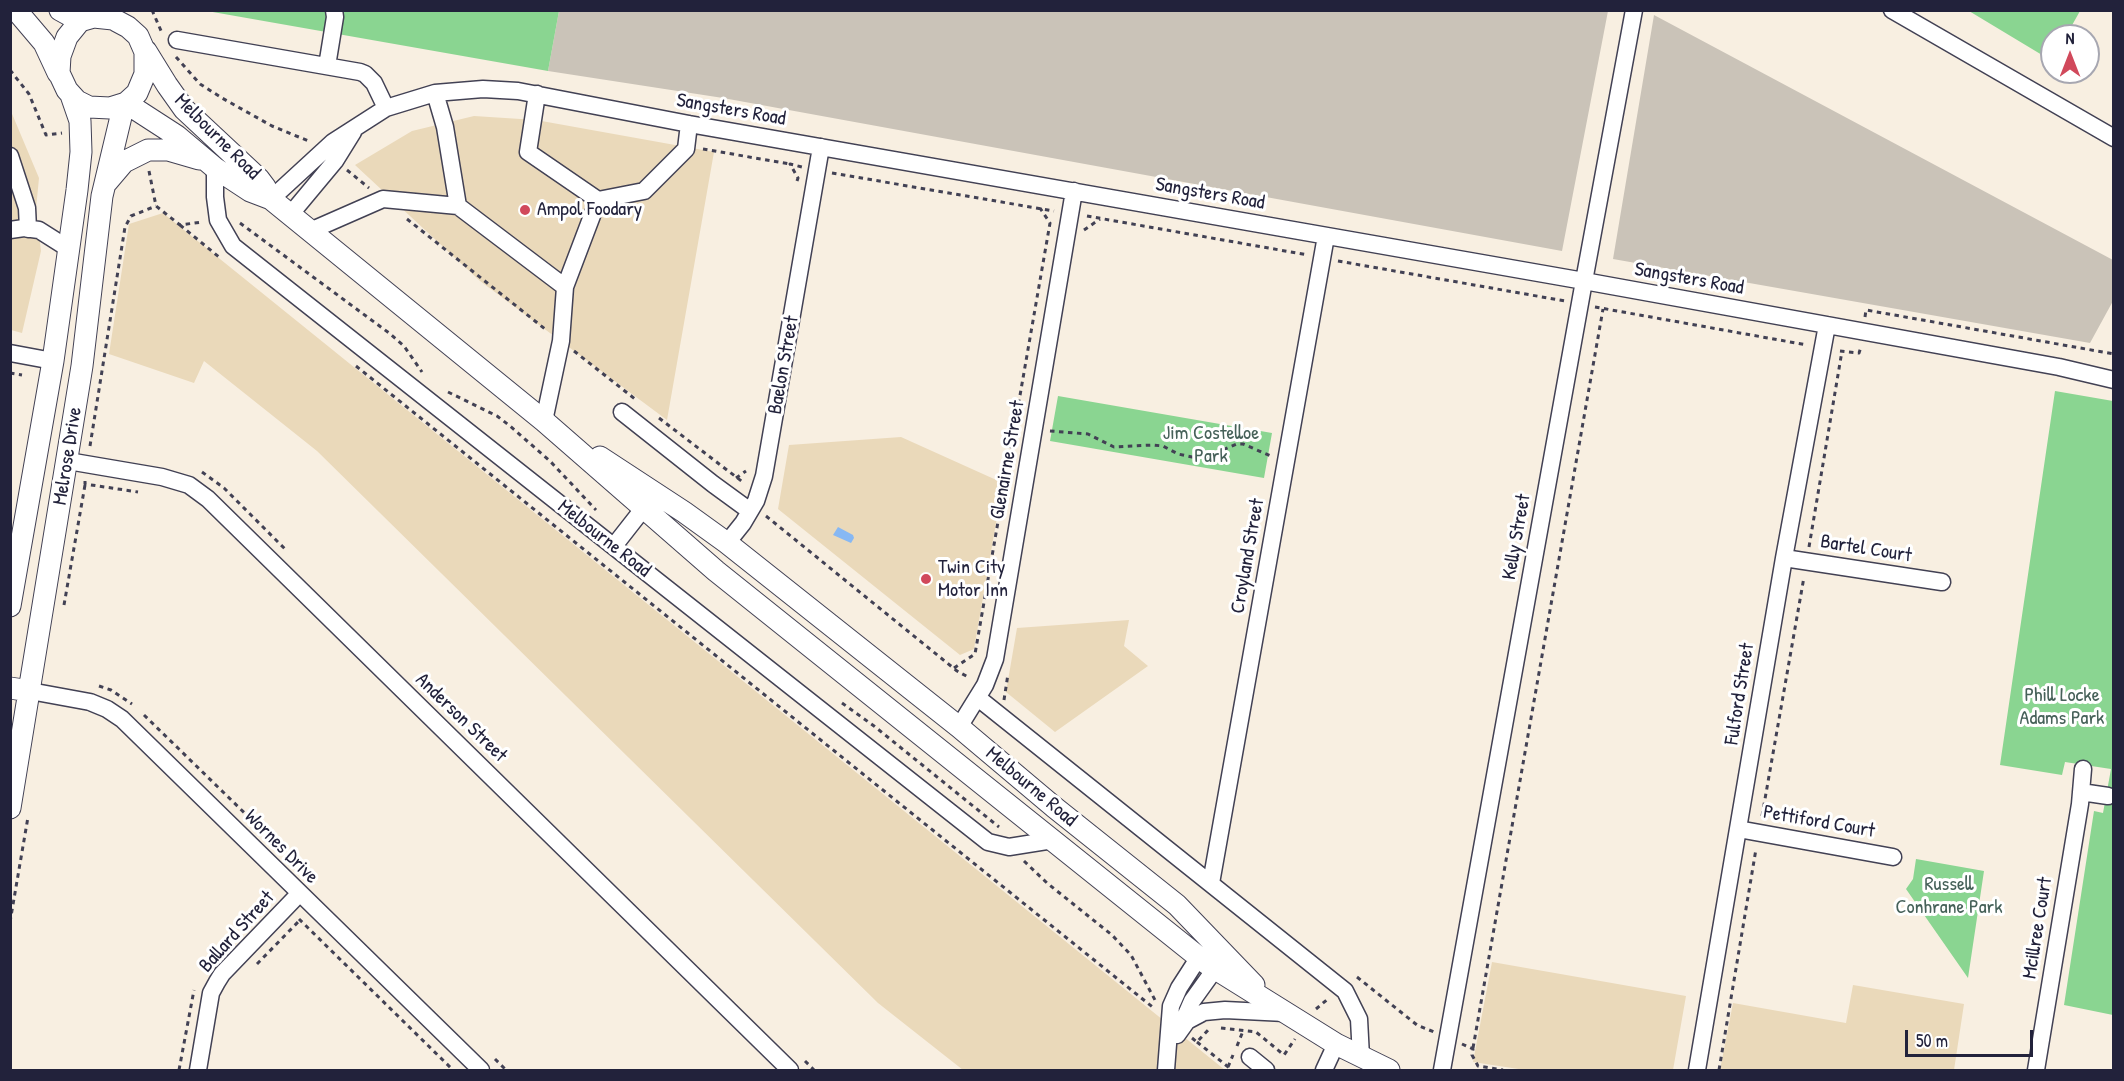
<!DOCTYPE html>
<style>
body{margin:0}
#map{position:relative;width:2124px;height:1081px;overflow:hidden;background:#f8efe1;font-family:"Patrick Hand",sans-serif}
canvas{display:block}
.frame{position:absolute;inset:0;border:12px solid #22223b;pointer-events:none}
.north{position:absolute;left:2040px;top:24px;width:60px;height:60px;box-sizing:border-box;background:#fff;border:2px solid #a7a7b1;border-radius:50%;rotate:0deg;font-size:16px;font-weight:700;line-height:24px;text-align:center;color:#22223b}
.north::after{content:'';display:block;margin:auto;width:21px;height:27px;background:#d1495b;clip-path:polygon(50% 0,100% 100%,50% 72%,0 100%)}
.scale{position:absolute;left:1905px;top:1030px;width:128px;height:27px;box-sizing:border-box;border:3px solid #22223b;border-top:0;padding-left:8px;font-size:18px;line-height:21px;white-space:nowrap;color:#22223b;-webkit-text-stroke:4px #fff;paint-order:stroke}
</style>
<div id="map">
<canvas width="2124" height="1081"></canvas>
<div class="frame"></div>
<div class="north">N</div>
<div class="scale">50 m</div>
</div>
<script>
const ctx = document.querySelector('canvas').getContext('2d');
ctx.lineJoin = 'round';
function fillPath(path, color) { ctx.fillStyle = color; ctx.fill(path, 'evenodd'); }
const shape = rows => new Path2D(rows.map(r => 'M' + r).join(''));
function trace(path, color, width, dash) { ctx.strokeStyle = color; ctx.lineWidth = width; ctx.lineCap = dash ? 'butt' : 'round'; ctx.setLineDash(dash || []); ctx.stroke(path); }
function drawText(font, color, halo, rows, align = 'center') {
  ctx.font = font + ' "Patrick Hand",sans-serif'; ctx.lineWidth = 6; ctx.setLineDash([]); ctx.textBaseline = 'middle'; ctx.strokeStyle = halo; ctx.fillStyle = color; for (const [text, x, y, turn = 0] of rows) {
    ctx.save(); ctx.translate(x, y); ctx.rotate((+turn || 0) * Math.PI / 180); ctx.textAlign = isNaN(turn) ? turn : align; if (halo) ctx.strokeText(text, 0, 0); ctx.fillText(text, 0, 0); ctx.restore();
  }
}
fillPath(shape([
 [10,109,39,178,36,209,41,251,22,333,11,330],
 [474,116,536,120,714,152,667,420,480,281,355,165,412,131],
 [163,213,1225,1070,963,1070,878,1003,317,451,204,361,194,383,109,354,129,224],
 [901,437,1003,483,974,649,960,655,778,509,789,445],
 [1129,620,1124,646,1148,666,1055,732,1006,692,1017,628],
 [1492,962,1686,996,1673,1070,1525,1070,1473,1062],
 [1853,985,1964,1004,1954,1070,1720,1070,1733,1003,1846,1023]
]), '#ead9ba');
fillPath(shape([
 [559,11,559,10,1608,11,1562,251,723,98,548,71],
 [1654,15,2113,260,2113,301,2090,343,1613,259]
]), '#cac3b8');
fillPath(shape([
 [207,11,559,11,548,71],
 [1969,11,2080,11,2066,36,2052,36,2052,61],
 [2055,391,2113,401,2113,1015,2064,1005,2094,811,2103,813,2111,769,2065,762,2062,775,2000,765],
 [1058,396,1272,433,1264,478,1050,441],
 [1916,859,1984,871,1968,978,1906,889,1913,879]
]), '#8ad591');
fillPath(shape([
 [838,527,853,535,854,538,851,543,833,535]
]), '#87b8f3');
const minor = shape([
 [1892,10,2114,138],
 [177,40,360,72,365,74,374,83,386,108],
 [327,66,335,17,334,10],
 [435,93,445,127,458,206,565,287,561,341,544,421],
 [537,94,528,152,598,200,565,287],
 [10,156,27,208,28,229],
 [215,168,215,197,218,220,233,246,988,842,1009,847,1053,840],
 [271,199,333,142,386,108,435,93,483,89,518,91,689,124,1584,281,2059,367,2114,380],
 [598,200,644,191,686,149,689,124],
 [290,215,335,161,353,132],
 [10,230,24,228,39,230,69,249],
 [310,231,383,199,458,206],
 [10,353,53,361],
 [622,412,713,484,750,511],
 [68,461,162,477,189,485,208,499,790,1070],
 [727,543,743,523,756,501,764,476,821,147],
 [614,546,643,509],
 [1784,558,1942,582],
 [30,691,90,702,107,709,122,719,481,1070],
 [978,698,1345,991,1359,1019,1361,1057],
 [959,727,985,685,995,659,1074,191],
 [2081,792,2108,796],
 [1738,829,1893,857],
 [1211,883,1326,236],
 [1181,1026,1192,1001,1215,969],
 [1177,1035,1187,1021,1204,1012,1225,1010,1285,1013],
 [1250,1057,1266,1070],
 [198,1070,211,993,217,982,222,974,299,894],
 [1166,1070,1171,1006,1179,988,1199,957],
 [1324,1070,1336,1044],
 [1442,1070,1584,281,1634,10],
 [1697,1070,1784,558,1827,325],
 [2036,1070,2080,804,2083,769]
]);
const major = shape([
 [16,10,44,43,58,73],
 [60,10,80,21],
 [94,17,113,19,128,27,138,36,145,52,145,74,137,93,126,103,110,108,89,107,77,101,67,90,59,73,60,56,67,37,80,21,94,17],
 [146,51,167,85,184,109,259,179,265,187,271,199],
 [126,103,177,136,215,168,250,191,271,199,544,421,716,571,1206,963,1336,1044,1389,1070],
 [107,182,124,162,148,150,168,150,199,159],
 [600,457,684,512,727,543,959,727,1054,807,1177,905,1254,985],
 [10,606,53,361,77,190,81,152,80,121,71,95],
 [10,688,30,691],
 [10,808,82,366,102,196,124,104]
]);
trace(minor, '#424154', 19);
trace(major, '#424154', 23);
trace(shape([
 [152,10,162,33],
 [176,57,200,84,222,98,272,126,311,142],
 [10,70,29,94,46,135,62,133],
 [703,149,790,164],
 [347,170,369,188],
 [149,171,156,206,180,225,202,222],
 [832,173,1054,211],
 [797,181,798,178,790,164,802,167],
 [1087,216,1308,255],
 [407,219,545,329],
 [240,223,389,333,404,346,422,372],
 [180,225,219,257],
 [1084,230,1100,219],
 [1338,261,1565,301],
 [1595,307,1807,345],
 [1865,317,1866,310,2114,354],
 [574,351,635,399],
 [1840,351,1859,353,1861,347],
 [356,366,1155,1009],
 [10,373,22,375],
 [448,392,497,416,510,426,550,461,596,510],
 [659,418,744,483],
 [1050,431,1088,434,1114,447,1153,445,1163,446,1178,454,1192,457,1215,453,1237,444,1243,444,1271,456],
 [90,446,125,227,131,216,156,206],
 [202,472,224,488,287,551],
 [736,478,746,471],
 [85,481,85,484,138,492],
 [766,516,957,671,970,678],
 [1809,547,1842,351],
 [64,605,85,485],
 [954,668,975,654,1050,223,1040,208],
 [99,686,111,690,132,704],
 [1004,700,1008,674],
 [842,703,874,726,999,827],
 [144,715,261,829],
 [1762,816,1804,577],
 [1024,861,1047,883,1112,935,1131,955,1155,1000],
 [299,919,453,1070],
 [10,922,28,817],
 [257,964,300,920],
 [1357,977,1417,1025,1434,1032],
 [1316,1009,1329,998],
 [1221,1028,1256,1032,1284,1055,1295,1039],
 [1192,1038,1197,1042,1209,1029],
 [1197,1042,1232,1070],
 [1462,1044,1473,1049,1472,1055,1478,1066,1503,1070],
 [1237,1046,1243,1031],
 [1473,1048,1603,309],
 [495,1059,506,1070],
 [805,1061,814,1070],
 [1228,1067,1233,1055],
 [179,1070,194,990],
 [1719,1070,1756,849]
]), '#424154', 3, [4.5, 4.5]);
trace(minor, '#fff', 16);
trace(major, '#fff', 21);
for (const [x, y, r, color] of [
 [525,210,6,"#d1495b"],
 [926,579,6,"#d1495b"]
]) { const dot = new Path2D(); dot.arc(x, y, r, 0, 2 * Math.PI); ctx.fillStyle = color; ctx.fill(dot); trace(dot, '#fff', 2); }
drawText('20px', '#22223b', '#fff', [
 ["Sangsters Road",731,110,10],
 ["Melbourne Road",217,137,45],
 ["Sangsters Road",1210,194,10],
 ["Sangsters Road",1689,279,10],
 ["Baelon Street",784,365,-80],
 ["Melrose Drive",68,456,-81],
 ["Glenairne Street",1008,460,-80],
 ["Kelly Street",1517,537,-80],
 ["Melbourne Road",604,539,38],
 ["Bartel Court",1866,549,9],
 ["Croyland Street",1248,556,-80],
 ["Fulford Street",1740,694,-81],
 ["Anderson Street",461,718,44],
 ["Melbourne Road",1031,787,40],
 ["Pettiford Court",1819,822,10],
 ["Wornes Drive",281,847,45],
 ["Mcillree Court",2038,928,-81],
 ["Ballard Street",237,932,-48]
]);
drawText('20px', '#22223b', '#fff', [
 ["Ampol Foodary",537,210],
 ["Twin City",938,568],
 ["Motor Inn",938,591]
], 'left');
drawText('20px', '#466159', '#fff', [
 ["Jim Costelloe",1211,434],
 ["Park",1211,457],
 ["Phill Locke",2062,696],
 ["Adams Park",2062,719],
 ["Russell",1949,885],
 ["Conhrane Park",1949,908]
]);
</script>
